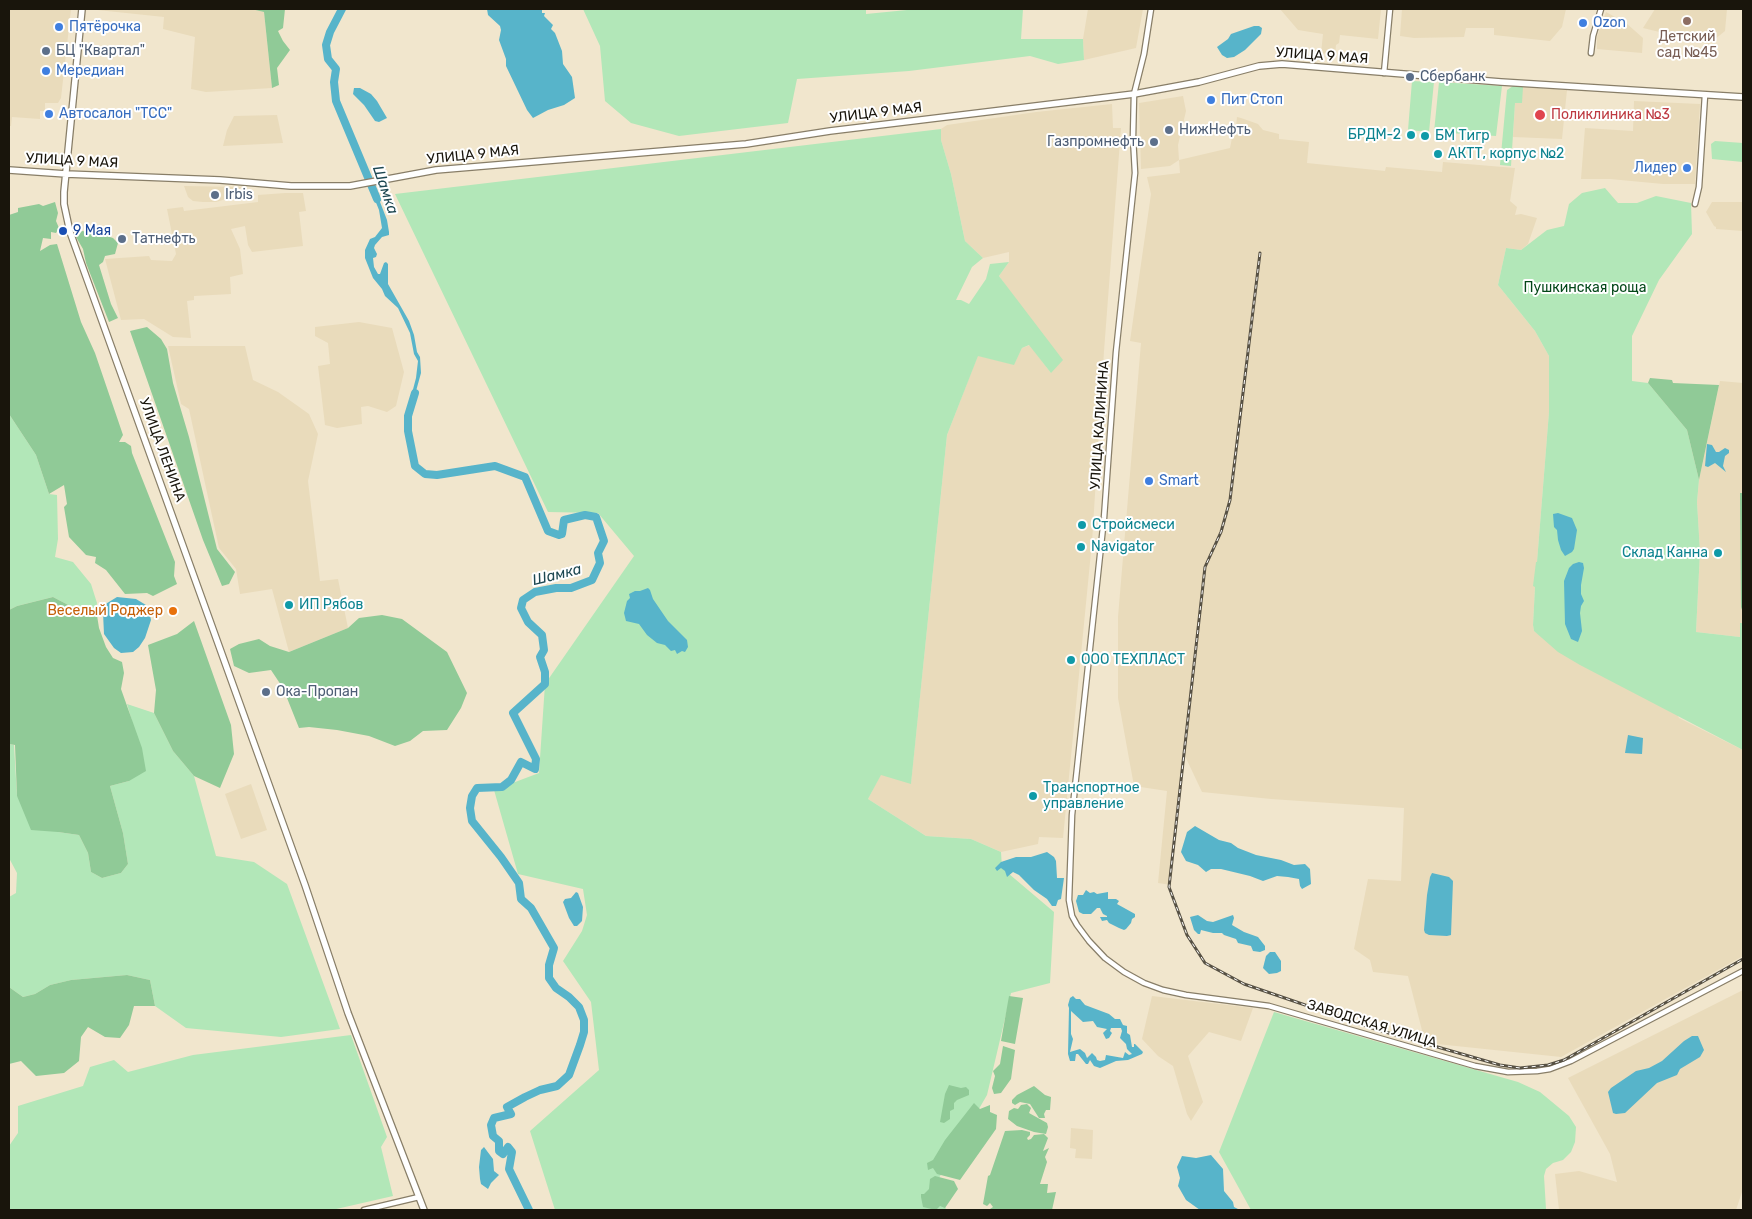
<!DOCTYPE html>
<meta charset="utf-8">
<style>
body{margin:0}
#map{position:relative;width:1752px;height:1219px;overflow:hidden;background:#f1e6cd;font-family:Rubik,sans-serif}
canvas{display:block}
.frame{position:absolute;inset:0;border:10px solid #19150c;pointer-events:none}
</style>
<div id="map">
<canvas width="1752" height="1219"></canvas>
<div class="frame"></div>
</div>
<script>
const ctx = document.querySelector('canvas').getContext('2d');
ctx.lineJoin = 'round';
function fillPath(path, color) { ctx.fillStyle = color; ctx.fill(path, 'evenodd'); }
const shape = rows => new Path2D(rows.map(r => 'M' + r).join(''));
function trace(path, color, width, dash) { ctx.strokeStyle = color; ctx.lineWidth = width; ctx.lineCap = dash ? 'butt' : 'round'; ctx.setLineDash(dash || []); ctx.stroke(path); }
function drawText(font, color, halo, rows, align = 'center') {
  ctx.font = font + ' Rubik,sans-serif'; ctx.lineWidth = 4; ctx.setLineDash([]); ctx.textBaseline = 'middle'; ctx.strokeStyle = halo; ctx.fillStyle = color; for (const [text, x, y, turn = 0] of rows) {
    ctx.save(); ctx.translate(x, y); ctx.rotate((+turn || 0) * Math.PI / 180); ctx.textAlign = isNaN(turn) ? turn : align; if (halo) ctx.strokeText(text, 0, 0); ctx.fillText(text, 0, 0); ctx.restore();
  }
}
fillPath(shape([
 [9,9,71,9,61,98,58,103,45,103,45,111,40,111,40,119,12,117,11,126,9,126],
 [88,9,251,9,264,12,272,88,206,92,191,89,195,37,163,29,164,17],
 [1088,9,1143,9,1136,48,1084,60,1083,39],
 [1280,9,1381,9,1378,39,1340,35,1339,43,1336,45,1335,55,1321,53,1323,34,1298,30],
 [1402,9,1566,9,1562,27,1550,41,1494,35,1494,28,1466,28,1464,37,1414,38,1400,36],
 [1655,9,1727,9,1725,31,1709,44,1643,28],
 [1606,12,1626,23,1643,38,1642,53,1597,49,1597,37],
 [1516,86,1567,90,1562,139,1513,137],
 [1183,96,1186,111,1178,145,1179,160,1230,148,1232,138,1235,135,1237,117,1241,118,1258,124,1263,130,1279,134,1279,139,1309,142,1307,163,1385,171,1386,167,1442,172,1443,162,1515,168,1510,201,1517,207,1515,215,1521,214,1537,218,1528,244,1521,250,1506,248,1498,285,1535,331,1549,356,1549,412,1535,587,1533,625,1534,631,1677,714,1679,718,1743,750,1743,956,1561,1057,1437,1044,1424,1038,1408,976,1373,972,1370,960,1354,949,1368,879,1401,881,1404,808,1271,799,1202,792,1185,756,1171,885,1158,883,1167,791,1134,786,1118,698,1118,617,1141,343,1130,341,1151,194,1147,177,1180,173,1179,160,1170,166,1141,169,1139,103],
 [1634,101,1700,104,1695,184,1663,184,1610,179,1581,179,1585,128,1633,131],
 [1112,104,1113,128,1121,128,1104,351,1092,542,1063,838,1039,837,1038,844,1001,852,971,839,926,836,868,799,881,774,911,783,947,435,978,355,1014,364,1022,348,1030,345,1051,373,1016,300,999,276,1009,262,1009,252,983,258,965,241,951,174,941,140,941,129,947,125,1036,112],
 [277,115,283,143,223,146,227,130,234,116],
 [184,186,241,187,238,192,229,198,216,202,203,202,193,201,188,197],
 [285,193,303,193,306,211,299,212,303,246,252,252,248,245,245,226,231,229,240,249,243,274,230,277,231,294,194,296,194,300,187,301,191,338,173,337,144,319,121,320,105,259,149,256,151,260,172,261,176,254,167,209,183,207,184,211,258,202,258,195],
 [1712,202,1743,202,1743,231,1716,229,1716,227,1714,226,1706,212],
 [359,322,392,328,404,372,396,406,387,412,368,406,361,407,362,424,337,428,325,425,318,366,330,364,328,343,315,336,315,327],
 [168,346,245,346,253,380,278,392,309,414,318,434,308,481,320,581,338,579,348,628,289,652,272,589,240,594,236,569,219,548,189,409,181,404],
 [1720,381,1743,383,1743,623,1740,623,1740,637,1696,632,1700,552,1697,502,1699,480],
 [251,784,267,830,241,839,225,794],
 [1743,990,1743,1189,1736,1210,1559,1210,1555,1174,1579,1171,1617,1182,1610,1154,1568,1078],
 [1152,996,1253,1008,1241,1041,1209,1032,1188,1056,1203,1102,1191,1121,1187,1114,1173,1066,1158,1056,1142,1039],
 [1071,1128,1093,1130,1092,1159,1075,1158,1076,1149,1070,1148]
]), '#e9dbbb');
fillPath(shape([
 [583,9,866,9,866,14,917,9,1023,9,1021,39,1083,39,1084,60,1058,64,1030,56,909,71,797,79,788,123,679,136,631,123,605,101,600,46],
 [1412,81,1434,82,1429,132,1408,130],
 [1439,82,1502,86,1496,136,1434,132],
 [1513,86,1523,87,1522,103,1515,103,1511,166,1500,165,1507,90],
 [941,129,941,140,951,174,965,241,983,258,972,267,956,300,961,300,969,304,986,279,990,264,1009,262,999,276,1063,360,1051,373,1029,345,1022,348,1014,365,978,356,947,435,911,784,881,775,868,799,926,836,971,839,1001,852,1002,868,1054,912,1050,983,1011,993,987,1095,928,1197,944,1202,946,1210,555,1210,530,1131,599,1070,591,1002,563,961,582,931,587,915,583,889,518,874,494,790,539,773,545,684,634,556,598,513,548,512,395,194],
 [1715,141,1743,143,1743,162,1712,159,1711,144],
 [1605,188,1618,203,1637,203,1656,196,1691,203,1692,234,1659,280,1632,336,1632,381,1648,383,1687,430,1699,480,1697,502,1700,552,1696,632,1740,637,1740,623,1743,623,1743,750,1580,665,1558,652,1534,631,1533,625,1535,587,1533,586,1536,562,1537,562,1549,412,1549,356,1535,331,1498,285,1506,248,1521,250,1547,230,1564,226,1569,204,1582,193],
 [9,414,36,455,49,494,57,495,58,539,55,557,73,562,91,584,97,603,96,609,74,608,53,597,17,606,9,610],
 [127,704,154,713,173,751,194,776,216,856,254,862,287,884,340,1029,281,1037,186,1028,155,1006,150,980,127,975,71,980,50,985,35,994,23,997,9,987,9,897,16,893,17,873,9,858,9,744,14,745,17,796,58,832,79,835,88,853,91,872,102,878,121,873,128,864,123,833,110,786,129,781,132,721],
 [1274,1012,1518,1082,1540,1092,1569,1116,1576,1127,1575,1142,1571,1152,1563,1160,1553,1163,1546,1169,1544,1176,1546,1209,1555,1210,1251,1210,1219,1152],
 [351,1035,387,1137,381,1147,393,1196,332,1210,9,1210,9,1146,18,1133,18,1106,83,1086,90,1067,114,1060,128,1072,193,1055]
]), '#b2e7b8');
fillPath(shape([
 [251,9,285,9,283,28,278,31,283,41,290,50,277,68,279,85,272,88,264,12],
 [55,202,58,213,56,221,59,228,56,233,51,232,51,239,43,238,40,251,50,245,57,244,81,322,95,353,123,435,119,442,125,442,131,446,132,453,175,562,174,576,177,584,153,596,147,593,125,594,106,570,95,563,96,557,86,555,69,537,64,507,67,504,64,485,49,494,36,455,9,414,9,215,18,212,18,208,39,204,43,206],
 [95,229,100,234,113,238,118,243,115,254,105,256,103,262,99,265,111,304,118,318,109,322,86,263,83,249,76,237,78,233,82,231,90,232],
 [147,327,161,339,167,349,173,383,189,437,217,549,235,572,229,584,222,586,203,540,130,331],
 [1650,378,1672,380,1673,383,1719,385,1699,480,1687,430,1648,383],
 [1740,493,1743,493,1743,613,1741,607],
 [53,597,74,608,96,609,99,628,106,647,113,658,122,662,124,673,121,689,142,748,146,771,129,781,110,786,123,833,128,864,121,873,102,878,91,872,88,853,79,835,58,832,31,830,17,796,15,745,9,744,9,610,17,606],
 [382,615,402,619,447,652,467,693,461,708,447,730,423,731,410,741,395,746,369,736,337,730,309,727,299,728,283,688,271,670,249,673,234,666,230,649,239,644,259,639,270,646,289,652,348,628,359,618],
 [194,621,231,725,234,754,220,788,194,776,173,751,154,713,156,690,148,645,177,634],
 [127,975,150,980,155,1006,134,1006,129,1025,120,1038,105,1037,88,1027,81,1037,79,1061,64,1073,36,1076,21,1061,9,1064,9,987,23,997,35,994,50,985,71,980],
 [1009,996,1023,998,1015,1044,1001,1041],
 [1003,1046,1015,1050,1011,1079,1001,1093,994,1094,992,1088,995,1076,993,1071,1000,1064],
 [949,1085,961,1088,966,1087,969,1090,969,1095,957,1100,954,1103,954,1109,950,1111,950,1119,944,1123,940,1122,945,1094],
 [1034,1086,1045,1095,1051,1097,1050,1110,1046,1110,1044,1114,1045,1118,1039,1118,1030,1104,1020,1102,1015,1105,1012,1103,1012,1100,1017,1095],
 [974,1103,980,1109,990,1105,990,1112,997,1115,996,1129,960,1180,937,1174,933,1168,928,1170,927,1163,933,1160,945,1140],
 [1027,1104,1031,1108,1029,1113,1047,1123,1048,1127,1046,1134,1034,1132,1017,1126,1008,1119,1009,1111,1014,1108,1018,1109,1021,1105],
 [1022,1130,1030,1132,1030,1135,1027,1138,1028,1140,1031,1139,1034,1135,1044,1134,1048,1138,1043,1151,1049,1148,1045,1157,1047,1162,1040,1184,1048,1184,1047,1193,1056,1192,1052,1210,982,1210,990,1209,993,1207,990,1203,987,1206,983,1204,988,1176,990,1175,1005,1131],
 [935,1176,954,1181,958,1189,945,1208,940,1206,936,1210,923,1207,921,1197,921,1194,924,1194,929,1189,930,1179]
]), '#90ca97');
fillPath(shape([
 [487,9,542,9,542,13,545,13,544,16,553,25,551,29,555,33,562,51,563,64,572,77,575,98,564,105,548,110,533,118,527,110,506,66,506,59,499,40,501,30,500,26,488,15],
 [1254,26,1259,26,1262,28,1261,34,1245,50,1234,57,1227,58,1222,55,1217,47,1228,39,1231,34],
 [354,88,360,88,371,94,377,101,387,118,379,122,375,121,364,105,353,94],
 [375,189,387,220,389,232,389,235,382,237,375,245,374,248,377,254,376,257,373,258,374,267,378,274,380,274,384,263,386,262,388,264,388,284,409,321,414,335,417,352,420,357,421,373,413,402,411,400,411,397,416,378,418,361,414,354,410,333,398,308,385,296,382,289,373,278,365,258,365,250,370,239,375,237,382,228,379,210,371,190],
 [1707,444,1712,445,1716,452,1719,452,1725,448,1729,450,1729,453,1725,456,1723,466,1726,472,1715,463,1708,467,1705,466],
 [1558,513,1572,518,1577,530,1574,549,1572,552,1565,556,1561,550,1558,540,1557,530,1554,527,1553,514],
 [1579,562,1583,563,1584,568,1581,585,1581,594,1584,601,1581,606,1580,613,1582,631,1578,642,1571,639,1565,624,1564,581,1569,568,1573,564],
 [648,588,650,590,653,599,668,621,687,640,688,647,685,652,682,651,677,654,675,650,671,651,665,645,657,643,647,635,639,624,626,621,624,613,627,601,630,598,629,594,635,591,640,591],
 [117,597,136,599,146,605,149,610,151,620,145,638,139,647,133,652,121,653,114,648,104,634,103,613,104,605],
 [1628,735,1643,738,1642,754,1625,753],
 [1195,826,1219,840,1231,843,1238,848,1256,855,1281,860,1294,865,1305,864,1310,869,1311,884,1302,889,1300,886,1299,879,1288,877,1277,876,1263,881,1250,876,1221,869,1211,869,1206,872,1198,865,1186,861,1181,852,1187,832],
 [1047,852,1054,857,1056,861,1057,878,1064,878,1061,899,1058,900,1056,906,1052,906,1047,899,1034,890,1019,875,1013,872,1007,877,1005,871,1001,868,997,871,995,868,1001,862,1016,857,1031,857],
 [1432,873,1449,877,1453,881,1451,935,1447,936,1429,935,1425,933,1424,930,1427,895,1430,877],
 [1086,890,1090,893,1094,892,1097,894,1108,892,1108,899,1116,899,1119,901,1117,904,1135,914,1135,917,1132,919,1131,923,1126,929,1124,930,1119,928,1109,923,1107,920,1102,921,1100,917,1107,917,1107,916,1103,914,1100,908,1097,908,1091,914,1083,914,1079,912,1076,901,1078,895,1083,895],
 [576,892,578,893,583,907,582,921,577,926,574,926,569,918,563,902,565,899,571,898],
 [1198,915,1207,921,1213,922,1233,915,1234,918,1232,925,1244,932,1258,937,1265,946,1265,950,1260,952,1253,951,1251,946,1238,943,1236,939,1224,935,1222,933,1213,933,1201,930,1200,934,1198,934,1194,930,1190,917],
 [1270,952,1275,952,1281,961,1281,971,1277,973,1269,974,1263,968,1266,956],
 [1073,996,1076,999,1080,999,1085,1005,1109,1014,1115,1019,1120,1019,1123,1025,1127,1026,1127,1033,1130,1035,1132,1047,1134,1047,1134,1044,1135,1044,1143,1052,1142,1054,1128,1060,1116,1061,1100,1068,1094,1066,1090,1060,1088,1064,1086,1064,1078,1054,1076,1054,1075,1061,1070,1061,1068,1054,1069,1008,1068,1005,1070,998],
 [1071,1011,1083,1022,1093,1021,1097,1027,1107,1029,1103,1033,1106,1039,1109,1038,1112,1033,1110,1031,1111,1028,1121,1028,1122,1031,1120,1038,1126,1044,1127,1049,1132,1054,1129,1055,1125,1052,1123,1058,1106,1055,1105,1060,1100,1061,1097,1060,1096,1057,1092,1053,1087,1058,1085,1053,1080,1049,1070,1052,1073,1039,1071,1034],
 [1692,1036,1698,1036,1704,1050,1700,1057,1680,1069,1677,1075,1657,1083,1625,1113,1616,1114,1613,1113,1608,1092,1611,1088,1636,1071,1649,1068,1662,1061,1684,1041],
 [484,1147,493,1159,494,1171,499,1175,491,1183,488,1189,481,1184,480,1179,479,1167,481,1150],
 [1211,1155,1223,1169,1224,1191,1233,1202,1234,1207,1240,1210,1200,1210,1186,1200,1178,1186,1180,1178,1177,1167,1182,1156,1196,1158]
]), '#57b4ca');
trace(shape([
 [342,9,330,32,326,45,328,59,336,69,334,82,336,101,377,199],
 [415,393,408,416,408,431,415,466,425,474,437,475,495,466,525,477,548,531,559,535,562,534,564,520,585,515,596,517,604,541,598,553,600,563,592,580,571,588,556,588,535,592,523,600,521,608,528,622,542,635,544,650,540,657,545,672,545,684,513,713,536,759,535,769,521,762,511,780,502,787,477,788,472,796,470,808,472,821,501,857,519,883,521,899,531,908,554,948,549,965,549,978,556,988,569,997,579,1007,584,1020,584,1032,580,1045,569,1075,557,1086,540,1090,525,1097,507,1107,511,1114,494,1118,491,1125,493,1136,499,1141,499,1151,503,1154,508,1147,512,1152,509,1169,529,1210]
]), '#57b4ca', 8);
const minor = shape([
 [1151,9,1144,54,1134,94,1133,137,1135,173,1116,352,1104,518,1072,815,1069,900,1072,916,1077,925,1089,941,1105,958,1124,972,1144,983,1163,990,1186,995,1269,1006,1475,1066,1508,1072,1537,1071,1550,1069,1571,1061,1743,971],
 [1591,53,1593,36,1601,9],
 [1384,73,1390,9],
 [1695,204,1699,187,1705,95],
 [364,1210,419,1197]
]);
const major = shape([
 [82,9,64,192,64,204,70,232,305,885,348,1013,424,1210],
 [9,170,66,174,220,180,291,186,350,186,436,170,746,144,830,131,1134,94,1199,82,1259,66,1282,64,1501,82,1743,97]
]);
trace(minor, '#887e68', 7);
trace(major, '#887e68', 8);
trace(minor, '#fff', 4.5);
trace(major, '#fff', 5.5);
const rail = shape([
 [1260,253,1230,500,1221,532,1205,567,1169,887,1187,935,1205,963,1244,984,1375,1029,1500,1065,1520,1068,1548,1065,1564,1060,1743,959]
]);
trace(rail, '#575144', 3);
trace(rail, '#fff', 1, [4]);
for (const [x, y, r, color] of [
 [1687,21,5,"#8d6e63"],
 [1583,23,5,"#3f7fe0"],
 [59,27,5,"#3f7fe0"],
 [46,51,5,"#5c6f8a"],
 [46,71,5,"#3f7fe0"],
 [1410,77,5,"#5c6f8a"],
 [1211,100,5,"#3f7fe0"],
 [49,114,5,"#3f7fe0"],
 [1540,115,6,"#e0444e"],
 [1169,130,5,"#5c6f8a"],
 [1411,135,5,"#0f9aa8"],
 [1425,136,5,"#0f9aa8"],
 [1154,142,5,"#5c6f8a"],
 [1438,154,5,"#0f9aa8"],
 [1687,168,5,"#3f7fe0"],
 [215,195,5,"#5c6f8a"],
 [63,231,5,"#1a4fb4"],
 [122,239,5,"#5c6f8a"],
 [1149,481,5,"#3f7fe0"],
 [1082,525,5,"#0f9aa8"],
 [1081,547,5,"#0f9aa8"],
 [1718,553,5,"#0f9aa8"],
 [289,605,5,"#0f9aa8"],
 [173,611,5,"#e8710a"],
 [1071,660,5,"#0f9aa8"],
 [266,692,5,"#5c6f8a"],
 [1033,796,5,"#0f9aa8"]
]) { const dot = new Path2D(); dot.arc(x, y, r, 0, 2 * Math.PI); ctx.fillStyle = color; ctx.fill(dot); trace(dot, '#fff', 2); }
drawText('14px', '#366cbe', '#fff', [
 ["Ozon",1593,23],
 ["Пятёрочка",69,27],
 ["Мередиан",56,71],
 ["Пит Стоп",1221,100],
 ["Автосалон \"ТСС\"",59,114],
 ["Лидер",1677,168,"right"],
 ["Smart",1159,481]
], 'left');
drawText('14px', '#785e54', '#fff', [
 ["Детский",1687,37],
 ["сад №45",1687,53]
]);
drawText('14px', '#4e5e75', '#fff', [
 ["БЦ \"Квартал\"",56,51],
 ["Сбербанк",1420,77],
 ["НижНефть",1179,130],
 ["Газпромнефть",1144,142,"right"],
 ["Irbis",225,195],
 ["Татнефть",132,239],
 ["Ока-Пропан",276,692]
], 'left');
drawText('14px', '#19150c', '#fff', [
 ["УЛИЦА 9 МАЯ",1322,56,4],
 ["УЛИЦА 9 МАЯ",876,113,-7],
 ["УЛИЦА 9 МАЯ",473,155,-6],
 ["УЛИЦА 9 МАЯ",72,161,3],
 ["УЛИЦА КАЛИНИНА",1100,425,-86],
 ["УЛИЦА ЛЕНИНА",162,450,70],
 ["ЗАВОДСКАЯ УЛИЦА",1372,1024,17]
]);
drawText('14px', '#be3a42', '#fff', [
 ["Поликлиника №3",1551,115]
], 'left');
drawText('14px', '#0d838f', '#fff', [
 ["БРДМ-2",1401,135,"right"],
 ["БМ Тигр",1435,136],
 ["АКТТ, корпус №2",1448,154],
 ["Стройсмеси",1092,525],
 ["Navigator",1091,547],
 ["Склад Канна",1708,553,"right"],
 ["ИП Рябов",299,605],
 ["ООО ТЕХПЛАСТ",1081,660],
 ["Транспортное",1043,788],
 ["управление",1043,804]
], 'left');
drawText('14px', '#164399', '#fff', [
 ["9 Мая",73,231]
], 'left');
drawText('14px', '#034718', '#fff', [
 ["Пушкинская роща",1585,288]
]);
drawText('14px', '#c56008', '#fff', [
 ["Веселый Роджер",163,611]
], 'right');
drawText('italic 15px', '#1e4852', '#fff', [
 ["Шамка",385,190,71],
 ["Шамка",557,575,-14]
]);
</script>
